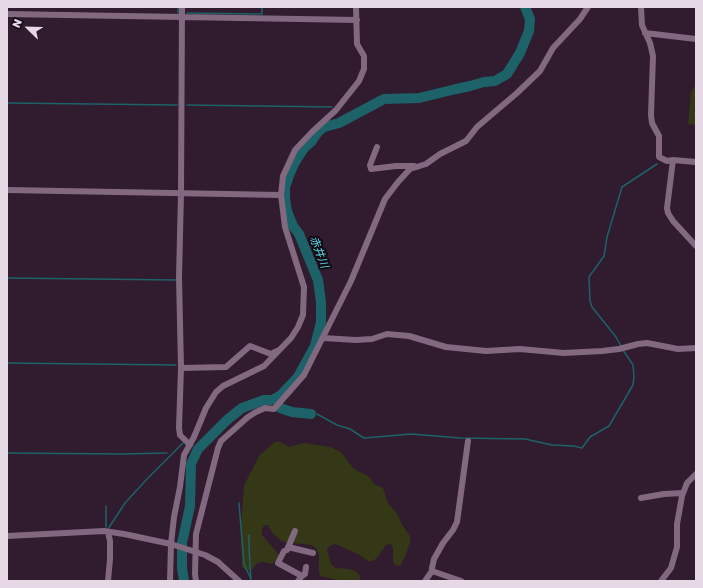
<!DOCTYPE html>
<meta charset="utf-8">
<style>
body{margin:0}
#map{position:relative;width:703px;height:588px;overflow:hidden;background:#301b2f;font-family:"Golos Text",sans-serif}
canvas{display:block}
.frame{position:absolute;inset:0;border:8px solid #e7d8e5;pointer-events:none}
.north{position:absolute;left:8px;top:8px;width:40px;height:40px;-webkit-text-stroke:3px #130a12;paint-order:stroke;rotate:293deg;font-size:11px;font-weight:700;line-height:16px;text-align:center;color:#e7d8e5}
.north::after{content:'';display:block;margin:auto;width:14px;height:18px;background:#e7d8e5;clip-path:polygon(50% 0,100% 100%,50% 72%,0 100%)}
</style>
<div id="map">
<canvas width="703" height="588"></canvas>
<div class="frame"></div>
<div class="north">N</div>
</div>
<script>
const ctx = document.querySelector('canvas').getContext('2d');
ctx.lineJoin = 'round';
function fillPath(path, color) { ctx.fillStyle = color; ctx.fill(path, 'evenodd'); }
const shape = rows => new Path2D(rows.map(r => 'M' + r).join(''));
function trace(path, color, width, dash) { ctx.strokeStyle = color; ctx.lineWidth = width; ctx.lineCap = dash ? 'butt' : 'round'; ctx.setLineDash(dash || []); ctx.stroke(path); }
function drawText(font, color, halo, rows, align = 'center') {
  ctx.font = font + ' "Golos Text","Noto Sans JP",sans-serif'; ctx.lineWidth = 4; ctx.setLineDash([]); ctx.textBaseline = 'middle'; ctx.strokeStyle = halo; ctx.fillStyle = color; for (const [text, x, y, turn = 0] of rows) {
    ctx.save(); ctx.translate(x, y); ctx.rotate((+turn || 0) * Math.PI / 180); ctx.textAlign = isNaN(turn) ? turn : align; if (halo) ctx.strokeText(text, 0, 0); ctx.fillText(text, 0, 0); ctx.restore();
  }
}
fillPath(shape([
 [696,84,696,125,688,124,691,92],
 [275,442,280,442,289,447,304,443,330,447,341,452,354,469,368,476,374,484,383,488,388,503,398,515,402,525,408,533,410,537,410,542,405,557,400,566,395,565,393,561,393,548,391,544,386,545,377,558,373,561,368,561,360,555,336,544,331,545,327,549,331,564,335,568,350,569,355,571,359,574,360,579,360,581,342,581,325,577,320,576,319,571,319,555,316,548,311,545,284,542,279,539,272,532,268,525,264,525,262,530,262,535,279,555,277,559,272,564,262,562,257,563,251,571,246,570,242,567,241,526,244,485,259,456]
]), '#353817');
trace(shape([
 [178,7,178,13],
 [187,13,262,14,262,7],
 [7,103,177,105],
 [187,105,332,107],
 [7,278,176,280],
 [621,346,616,337,592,307,590,301,589,277,604,256,607,237,622,187,657,164],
 [7,363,176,365],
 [317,414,337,425,350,429,364,438,411,434,460,438,525,439,552,445,574,446,582,448,590,437,609,426,633,385,634,376,633,365,623,350],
 [7,453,123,454,167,453],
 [239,503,244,564,251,579],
 [106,506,106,527],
 [108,529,125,503,147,479,183,443],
 [249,535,249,548,251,581]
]), '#1d6269', 1.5);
trace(shape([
 [280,408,292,412,311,414],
 [184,581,182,568,182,543,190,506,191,464,198,449,227,420,242,408,264,400,272,400,281,395,298,377,315,346,321,322,321,302,318,280,299,234,293,226,287,211,285,199,285,187,290,173,295,162,304,148,311,142,318,132,324,127,339,123,384,99,419,98,456,89,470,86,484,82,495,81,507,74,520,53,529,31,530,19,525,7]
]), '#1d6269', 10);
trace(shape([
 [182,7,181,193,179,277,181,368,179,428,180,435,190,445],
 [641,7,642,25,650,43,653,56,651,115,652,123,659,136,659,157,667,161,673,160,667,208,668,213,673,221,696,246],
 [7,14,357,20],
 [645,33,696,39],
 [377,147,370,165,371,169,396,166,414,166],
 [673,160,696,162],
 [7,190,281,195],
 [323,338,356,340,372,339,387,334,409,336,446,347,486,351,520,349,564,353,602,351,619,349,638,344,647,343,678,349,696,348],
 [181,368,226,367,250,346,271,354,277,351],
 [641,498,664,494,683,493],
 [295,531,287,550,284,551,278,563,302,576],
 [7,536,104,531,124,534,171,544,205,555,218,562,239,581],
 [288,547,313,553],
 [432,571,432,568,434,559,443,543,453,530,457,522,468,441],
 [108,581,110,559,110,541,108,532],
 [170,581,171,544,174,517,180,487,184,455,194,437,206,408,216,392,223,386,264,366,291,338,298,327,303,315,304,287,285,227,281,195,283,176,295,150,312,132,336,110,359,81,364,69,364,56,357,44,356,7],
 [196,581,195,574,196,534,218,448,221,441,248,417,256,412,265,408,274,409,304,375,351,281,385,199,398,182,410,169,426,164,440,154,466,141,477,127,517,93,540,71,553,48,580,19,588,7],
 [298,581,302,576,305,574,306,567],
 [425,581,432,571,461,581],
 [661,581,671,568,677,547,677,524,682,496,687,483,696,474]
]), '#826980', 6);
drawText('italic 11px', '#5bddeb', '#130a12', [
 ["赤井川",319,252,69]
]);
</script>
